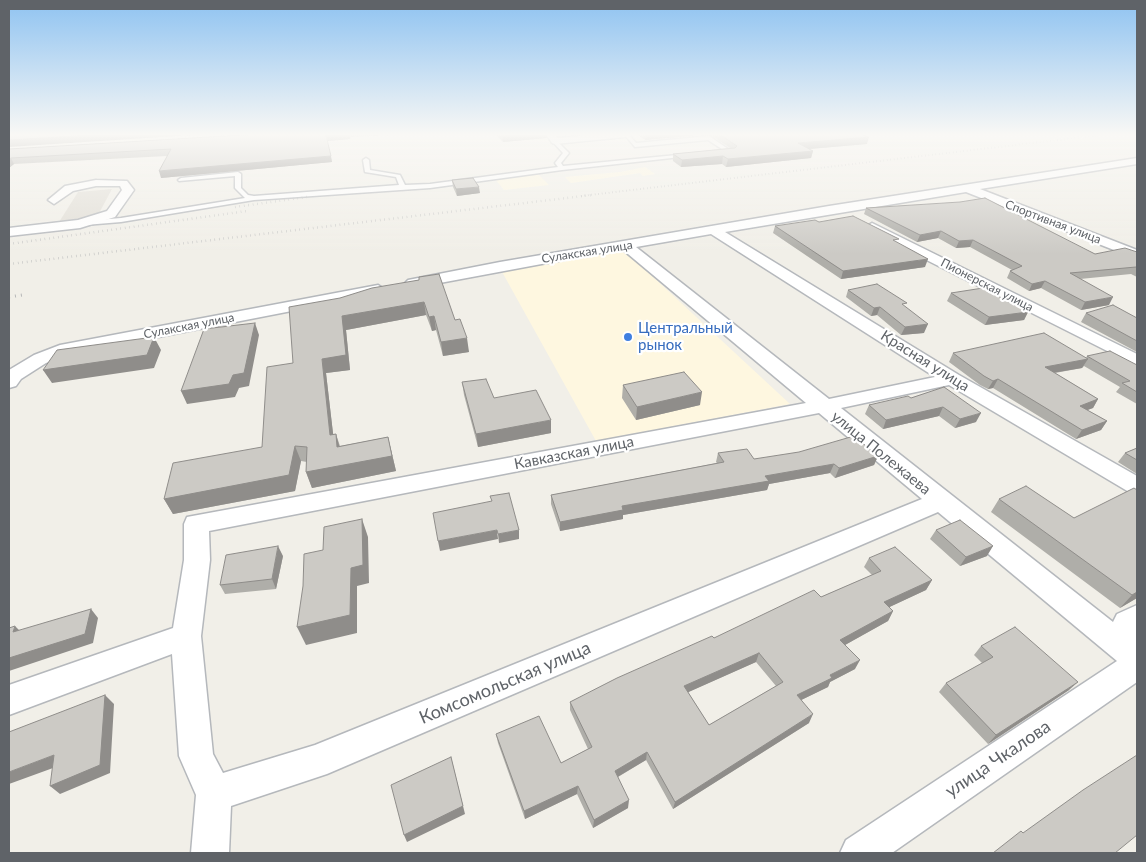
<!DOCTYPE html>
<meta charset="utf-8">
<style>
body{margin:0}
#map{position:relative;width:1146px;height:862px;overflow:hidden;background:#f1efe8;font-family:Lato,sans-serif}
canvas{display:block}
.frame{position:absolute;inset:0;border:10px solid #5f6368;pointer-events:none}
</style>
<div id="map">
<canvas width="1146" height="862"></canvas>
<div class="frame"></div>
</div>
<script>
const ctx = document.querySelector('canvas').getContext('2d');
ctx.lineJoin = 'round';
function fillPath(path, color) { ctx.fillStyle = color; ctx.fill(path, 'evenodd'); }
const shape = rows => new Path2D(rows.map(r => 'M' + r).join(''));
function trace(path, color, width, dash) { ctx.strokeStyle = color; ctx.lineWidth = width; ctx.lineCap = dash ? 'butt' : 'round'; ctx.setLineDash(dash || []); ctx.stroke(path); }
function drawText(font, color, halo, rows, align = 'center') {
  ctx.font = font + ' Lato,sans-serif'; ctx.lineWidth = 4.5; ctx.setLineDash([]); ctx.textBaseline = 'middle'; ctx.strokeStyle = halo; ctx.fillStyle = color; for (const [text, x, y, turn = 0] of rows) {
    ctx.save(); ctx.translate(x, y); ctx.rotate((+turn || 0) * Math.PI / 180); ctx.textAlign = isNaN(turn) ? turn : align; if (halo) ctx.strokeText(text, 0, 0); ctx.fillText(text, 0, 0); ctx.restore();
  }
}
fillPath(shape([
 [645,167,655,174,643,176,640,173,571,183,565,177,620,172],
 [538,174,549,185,504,190,495,179],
 [623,249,790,404,596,441,501,270]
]), '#fef7e0');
fillPath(shape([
 [112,189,97,217,59,222,78,192]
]), '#e1ded6');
const service = shape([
 [624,134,628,134,636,143,709,136,734,153,721,154,721,152,725,151,708,140,635,147,624,134],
 [555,139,569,153,561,163,563,166,687,154,690,156,562,170,430,188,254,200,121,222,85,225,82,223,85,221,121,218,245,198,235,188,235,176,179,181,178,180,181,178,238,172,241,174,241,188,248,195,254,196,399,185,396,177,365,172,363,160,366,158,369,160,370,170,400,175,405,185,430,184,558,167,555,163,563,153,552,141,555,139]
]);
const minor = shape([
 [546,134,554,134,558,138,601,134,630,134,625,137,555,144,552,143,546,134],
 [1137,158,1137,164,980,189,1137,250,1137,259,966,192,725,232,959,375,1137,476,1137,494,1129,492,949,385,841,408,1113,622,1117,614,1137,605,1137,682,892,853,840,853,846,840,1117,661,938,512,327,774,231,806,229,853,191,853,196,795,179,756,172,654,9,715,9,685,173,628,184,560,184,524,187,517,806,403,622,249,413,288,405,283,408,280,500,262,829,206,1137,158],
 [711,234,935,377,829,399,636,247,711,234],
 [819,413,922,499,315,745,223,773,213,754,201,636,210,560,209,531,819,413],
 [96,180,127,181,134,190,115,217,80,228,9,236,9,228,78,220,107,211,122,190,120,186,96,186,73,191,54,204,48,200,65,186,96,180],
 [872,223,1137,354,1137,366,867,230,865,227,872,223],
 [378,285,386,290,384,293,71,354,46,363,21,379,16,386,9,388,9,370,34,355,60,345,378,285]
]);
trace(service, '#b5b8bc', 3);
trace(minor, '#b5b8bc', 3);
fillPath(service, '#fff');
fillPath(minor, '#fff');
trace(shape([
 [581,196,1109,134]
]), '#b6b7b8', 2, [0.5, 3]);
trace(shape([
 [235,207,307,197],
 [9,244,247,211],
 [9,264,592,195]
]), '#b6b7b8', 2.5, [0.5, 4]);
trace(shape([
 [9,297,22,295]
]), '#b6b7b8', 3, [1, 5]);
fillPath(shape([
 [258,134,414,134,351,137,350,139,327,141,332,162,161,178,167,156,14,164,9,168,9,149],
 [495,134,546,134,547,138,503,142],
 [637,134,861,134,867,144,809,149,813,151,811,158,726,167,722,164,681,167,673,161,673,154,730,148,709,134,645,140],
 [452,180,480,193,457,196,453,187],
 [866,208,1095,254,1137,252,1137,277,1131,274,1080,279,1109,305,1081,310,1041,288,1029,291,1007,278,1010,271,1012,270,970,247,956,248,938,238,917,242,864,214],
 [819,222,897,243,925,267,841,279,773,233,775,226],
 [419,280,455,320,469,352,443,356,436,330,432,331,426,315,346,330,350,370,326,373,333,434,336,434,340,446,388,437,396,471,312,488,306,472,307,462,301,461,295,491,173,514,164,499,262,447,293,363,340,298],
 [848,290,906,307,924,333,901,335,877,315,871,316,846,297],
 [951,293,1028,312,1024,320,985,325,947,301],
 [1086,313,1137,318,1137,352,1081,322],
 [953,353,1086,358,1087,356,1137,365,1137,404,1116,392,1120,387,1084,366,1082,368,1055,373,1098,399,1093,408,1087,410,1107,421,1101,430,1076,439,993,388,988,389,980,385,949,362],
 [462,382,494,398,551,433,478,447,464,395],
 [623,385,700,405,636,420,622,398],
 [944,387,976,422,955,428,939,416,883,429,865,414,869,405,911,398],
 [1137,448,1137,474,1118,462,1125,453],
 [718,453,754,459,878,456,874,465,835,478,830,473,769,484,767,490,623,515,623,519,560,531,551,504,551,495,717,463,716,462],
 [1137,490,1137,598,1120,608,991,512,999,499,1074,518],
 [936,530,987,556,960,566,930,539],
 [283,556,276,589,225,594,220,585],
 [869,558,932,580,926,590,889,607,893,611,888,621,845,645,855,669,830,682,828,687,801,700,809,723,673,809,646,760,618,777,628,808,593,828,577,794,525,819,498,743,496,734,561,763,588,749,570,710,570,702,714,638,821,597,872,575,864,567],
 [756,662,776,686,709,725,688,692],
 [981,646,1069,690,988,744,939,692,946,683,982,663,974,655]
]), '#afaea9');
fillPath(shape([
 [112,134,208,134,9,147,9,140],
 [350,134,350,139,327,141,326,135],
 [530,134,546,134,547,138,503,142,502,136],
 [646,134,709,134,645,140],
 [869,137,867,144,797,150,798,143],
 [813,151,811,158,726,167,728,159],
 [331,156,332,162,161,178,159,171],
 [723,156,722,164,681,167,682,160],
 [11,158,14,164,9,168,9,159],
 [479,187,480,193,457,196,456,189],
 [941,231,938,238,917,242,920,235],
 [973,240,970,247,956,248,959,241],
 [928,259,925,267,841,279,843,271],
 [1045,281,1041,288,1029,291,1032,284],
 [1113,297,1109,305,1081,310,1085,302],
 [424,302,426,315,346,330,350,370,326,373,335,450,330,435,322,359,342,316],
 [880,307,877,315,871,316,874,308],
 [1028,312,1024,320,985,325,989,317],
 [434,316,436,330,432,331,429,317],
 [255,323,259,335,249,386,239,388,235,397,187,404,181,391],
 [928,324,924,333,901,335,905,327],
 [154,337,161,350,154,368,52,383,43,370],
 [467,338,469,352,443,356,441,342],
 [1088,359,1082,368,1040,375,1045,367],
 [998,379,993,388,988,389,993,381],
 [702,392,700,405,636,420,637,407],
 [1098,399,1093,408,1074,415,1080,406],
 [943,407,939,416,883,429,886,420],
 [981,413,976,422,955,428,960,419],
 [551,420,551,433,478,447,476,434],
 [1107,421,1101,430,1076,439,1082,430],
 [336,434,340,449,337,447],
 [388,437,396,471,312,488,306,472],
 [295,446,301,461,295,491,173,514,164,499],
 [878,456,874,465,835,478,839,468],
 [834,464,830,473,769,484,767,490,623,515,623,519,560,531,560,522,622,506,765,476],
 [362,519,368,537,369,583,357,586,357,633,306,645,297,627,351,568],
 [497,530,498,539,440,551,438,541],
 [519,530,519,539,499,543,498,534],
 [278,546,283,556,276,589,272,579],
 [993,546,987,556,960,566,966,557],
 [932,580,926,590,879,612,884,602],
 [1137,592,1137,598,1120,608,1132,595],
 [91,609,98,618,93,643,9,671,9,658],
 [893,611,888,621,836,650,840,640],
 [15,626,24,635,13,632],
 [759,653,756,662,682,695,684,686],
 [860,660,855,669,830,682,828,687,793,704,797,695,830,675],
 [1078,682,1069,690,988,744,996,735],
 [105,695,114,704,110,773,60,794,50,786],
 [813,714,809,723,673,809,675,802],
 [647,752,646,760,614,779,615,771],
 [54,755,64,764,9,784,9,772],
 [451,757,465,814,407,842,404,835],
 [578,786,577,794,525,819,524,811],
 [629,800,628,808,593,828,594,820]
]), '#8f8d8a');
const building = shape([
 [9,134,112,134,9,140,9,134],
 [258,134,345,134,326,135,331,156,159,171,171,149,11,158,9,159,9,149,258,134],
 [500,134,530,134,502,136,500,134],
 [719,134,861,134,869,137,798,143,813,151,728,159,723,156,682,160,673,154,735,148,737,146,719,134],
 [473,178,479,187,456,189,452,180,473,178],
 [985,198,1095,254,1125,248,1137,252,1137,267,1136,267,1070,273,1113,297,1085,302,1045,281,1032,284,1010,271,1022,266,973,240,959,241,941,231,920,235,866,208,960,202,985,198],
 [853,216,899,239,893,240,928,259,843,271,775,226,815,220,819,222,853,216],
 [439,274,455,320,460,319,467,338,441,342,434,316,429,317,424,302,342,316,346,355,322,359,330,435,336,434,337,447,388,437,392,456,306,472,307,447,295,446,289,475,164,499,173,463,262,447,267,367,293,363,289,307,340,298,372,288,419,280,419,277,439,274],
 [877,284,907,303,902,304,928,324,905,327,880,307,874,308,848,290,877,284],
 [983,288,1028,312,989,317,951,293,983,288],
 [1113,305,1137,318,1137,341,1086,313,1113,305],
 [255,323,244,373,233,375,229,384,181,391,204,329,255,323],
 [1044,333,1088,359,1045,367,1098,399,1080,406,1107,421,1082,430,998,379,993,381,984,376,953,353,1044,333],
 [154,337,147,355,43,370,57,350,154,337],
 [1110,351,1137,365,1137,392,1122,383,1130,381,1087,356,1110,351],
 [684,372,702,392,637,407,623,385,684,372],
 [486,379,494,398,536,390,551,420,476,434,462,382,486,379],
 [944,387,981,413,960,419,943,407,886,420,869,405,908,396,911,398,944,387],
 [854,436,878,456,839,468,834,464,765,476,769,481,622,506,623,510,560,522,551,495,724,462,718,453,747,449,754,459,799,452,854,436],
 [1137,448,1137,460,1125,453,1137,448],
 [1026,486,1074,518,1134,488,1137,490,1137,592,1132,595,999,499,1026,486],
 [509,493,519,530,498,534,497,530,438,541,433,513,492,501,490,496,509,493],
 [362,519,363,565,351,568,350,615,297,627,303,586,304,554,323,550,324,527,362,519],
 [960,520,993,546,966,557,936,530,960,520],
 [278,546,272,579,220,585,226,555,278,546],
 [895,547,932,580,884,602,893,611,840,640,860,660,830,675,832,678,797,695,813,714,675,802,647,752,615,771,629,800,594,820,578,786,524,811,496,734,539,716,561,763,592,747,570,702,617,678,712,636,714,638,814,590,821,597,881,571,869,558,895,547],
 [759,653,783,682,709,725,684,686,759,653],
 [91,609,85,634,9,658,9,628,15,626,13,632,91,609],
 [1015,627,1078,682,996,735,946,683,993,657,981,646,1015,627],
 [105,695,100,765,50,786,54,755,9,772,9,732,105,695],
 [1137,755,1137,835,1115,853,993,853,1021,831,1023,833,1083,790,1137,755],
 [451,757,463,806,404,835,391,785,451,757]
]);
fillPath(building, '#cccac5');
trace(building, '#8f8d8a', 1);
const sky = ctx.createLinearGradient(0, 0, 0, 254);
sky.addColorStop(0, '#8fc3f1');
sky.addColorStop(0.53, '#f9f8f5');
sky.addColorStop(1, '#f9f8f500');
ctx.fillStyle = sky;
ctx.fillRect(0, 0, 1146, 254);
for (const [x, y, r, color] of [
 [628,337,5,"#3f7fe0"]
]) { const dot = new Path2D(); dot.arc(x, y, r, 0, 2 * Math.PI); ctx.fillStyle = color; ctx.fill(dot); trace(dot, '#fff', 2); }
drawText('12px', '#5f6368', '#fff', [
 ["Спортивная улица",1053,222,21],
 ["Сулакская улица",587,252,-9],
 ["Пионерская улица",987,285,27],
 ["Сулакская улица",189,326,-11]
]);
drawText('15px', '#366cbe', '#fff', [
 ["Центральный",638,328],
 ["рынок",638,345]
], 'left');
drawText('15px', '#5f6368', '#fff', [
 ["Красная улица",925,361,32],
 ["Кавказская улица",574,453,-11],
 ["улица Полежаева",881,453,39]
]);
drawText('18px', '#5f6368', '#fff', [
 ["Комсомольская улица",505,683,-23],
 ["улица Чкалова",998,759,-34]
]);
</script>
